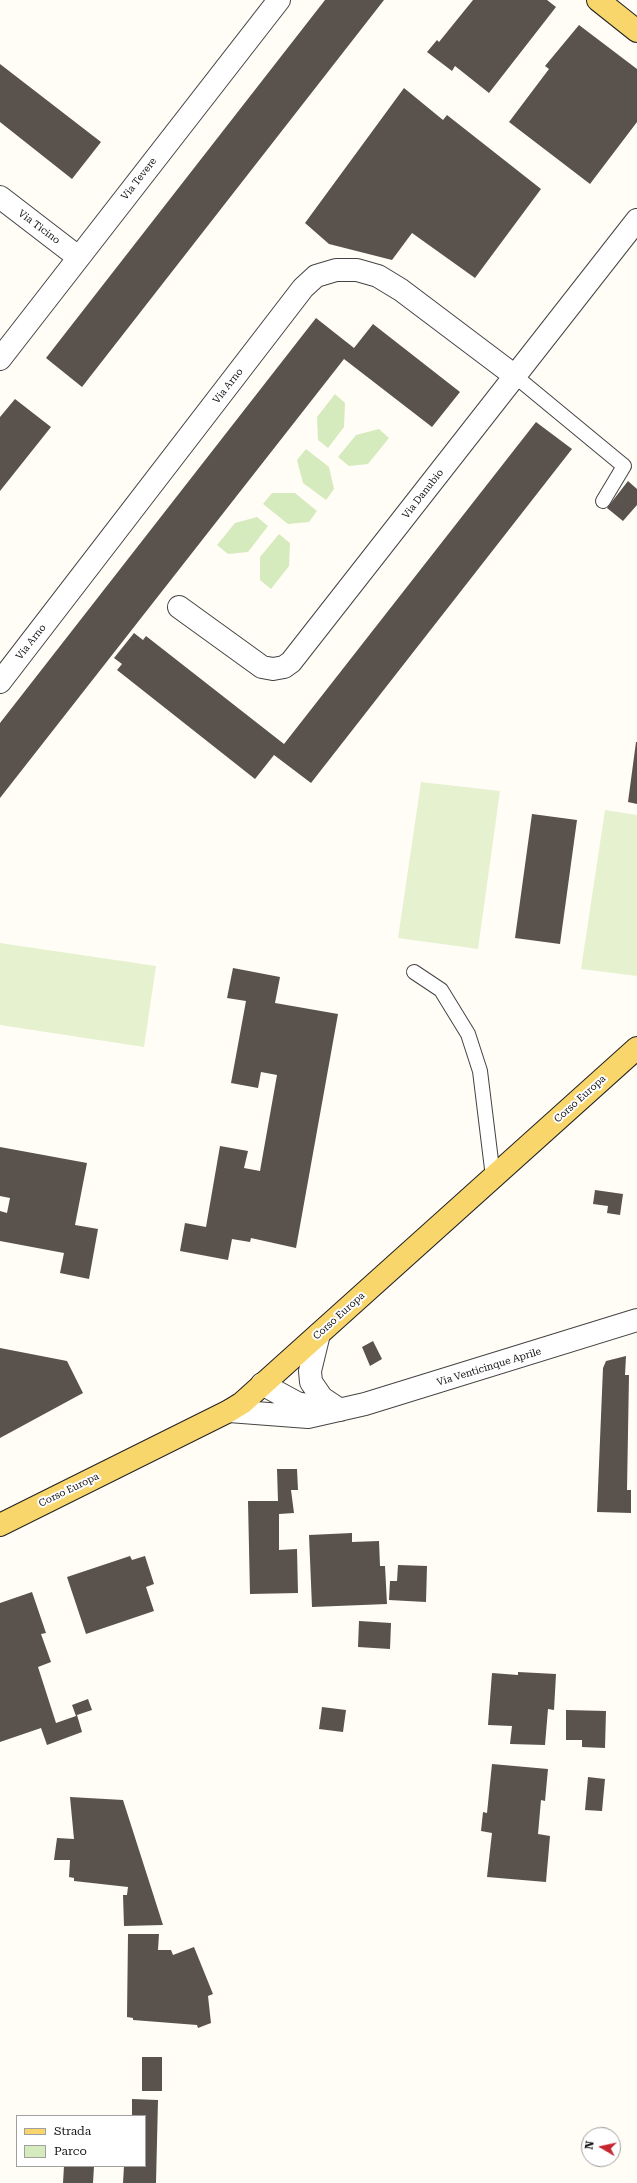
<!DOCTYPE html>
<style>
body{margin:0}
#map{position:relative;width:637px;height:2183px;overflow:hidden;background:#fffdf5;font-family:"Roboto Serif",serif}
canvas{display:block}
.legend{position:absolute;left:16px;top:2115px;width:130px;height:52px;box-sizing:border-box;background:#fff;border:1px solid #a0a0a0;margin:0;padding:5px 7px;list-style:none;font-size:12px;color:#111}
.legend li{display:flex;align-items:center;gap:8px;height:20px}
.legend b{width:20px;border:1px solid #a0a0a0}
.north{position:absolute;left:581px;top:2127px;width:40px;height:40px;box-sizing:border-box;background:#fff;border:1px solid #a0a0a0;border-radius:50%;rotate:279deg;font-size:11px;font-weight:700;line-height:16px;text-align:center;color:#111}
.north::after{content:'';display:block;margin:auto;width:14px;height:18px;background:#c4262e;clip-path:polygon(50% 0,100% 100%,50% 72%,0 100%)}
</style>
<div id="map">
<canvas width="637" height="2183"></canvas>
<ul class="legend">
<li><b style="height:5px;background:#f9d66b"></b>Strada</li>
<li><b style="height:11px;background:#d5ebbd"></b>Parco</li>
</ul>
<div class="north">N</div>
</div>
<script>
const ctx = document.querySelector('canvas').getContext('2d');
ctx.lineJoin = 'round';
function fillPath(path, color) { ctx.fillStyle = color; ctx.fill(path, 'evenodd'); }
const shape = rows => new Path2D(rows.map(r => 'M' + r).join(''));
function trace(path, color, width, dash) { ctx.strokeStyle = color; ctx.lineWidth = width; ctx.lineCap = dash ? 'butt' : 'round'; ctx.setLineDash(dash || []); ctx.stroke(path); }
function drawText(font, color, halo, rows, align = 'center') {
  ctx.font = font + ' "Roboto Serif",serif'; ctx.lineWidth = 4; ctx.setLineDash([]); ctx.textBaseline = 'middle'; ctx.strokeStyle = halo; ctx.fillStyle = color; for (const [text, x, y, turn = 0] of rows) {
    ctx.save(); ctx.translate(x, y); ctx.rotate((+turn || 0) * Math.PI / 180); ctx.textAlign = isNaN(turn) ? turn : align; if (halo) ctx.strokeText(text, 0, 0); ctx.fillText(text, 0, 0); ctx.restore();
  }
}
fillPath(shape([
 [335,394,345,403,344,427,328,448,318,440,317,417],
 [379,429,389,438,368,464,349,466,338,457,356,435],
 [306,449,329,467,334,489,326,500,303,483,297,460],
 [272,493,295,493,317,511,309,522,288,524,263,504],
 [257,517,268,526,248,552,228,554,217,545,235,523],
 [279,534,290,543,289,566,271,589,260,580,260,557]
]), '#d5ebbd');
fillPath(shape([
 [421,782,500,791,478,949,398,938],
 [605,810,637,815,637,976,581,969],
 [0,943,156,966,144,1047,0,1025]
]), '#e6f2cf');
fillPath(shape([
 [325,0,384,0,82,387,46,358],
 [473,0,547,0,556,7,489,93,455,66,452,71,427,52,437,40,439,42],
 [579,25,637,69,637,122,590,184,509,122,549,69,545,66],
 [0,64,101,142,72,179,0,122],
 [404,88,443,120,447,115,541,189,475,278,412,233,392,260,329,244,305,223],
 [316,318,354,348,373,324,460,392,432,427,344,359,0,798,0,723],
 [15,399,51,427,0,491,0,417],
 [536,422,572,449,311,783,274,755,255,779,117,670,122,664,114,658,134,633,143,640,146,636,284,744],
 [628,481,637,489,637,505,623,521,607,508],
 [636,742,637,742,637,804,628,802],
 [532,814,577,820,560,944,515,938],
 [233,968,280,977,275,1003,338,1014,296,1248,251,1238,250,1242,232,1239,228,1260,180,1251,185,1223,206,1227,220,1146,248,1151,244,1168,260,1171,277,1075,261,1072,258,1088,231,1083,246,1001,227,998],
 [0,1147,87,1163,75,1225,98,1229,89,1279,60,1273,64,1253,0,1241,0,1211,7,1213,10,1198,0,1196],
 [595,1190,623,1194,620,1215,607,1213,608,1206,593,1204],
 [373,1341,382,1359,370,1366,362,1347],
 [0,1348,67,1361,83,1393,0,1438],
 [626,1356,625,1375,629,1375,627,1490,631,1490,631,1513,597,1512,603,1368,606,1361],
 [277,1469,297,1469,298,1490,291,1490,294,1513,279,1514,279,1550,297,1549,298,1593,250,1594,248,1501,278,1501],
 [352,1533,352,1542,379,1541,380,1566,385,1566,387,1604,312,1607,309,1535],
 [130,1556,132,1560,145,1556,154,1584,146,1587,154,1611,86,1634,67,1577],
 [398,1565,427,1566,426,1602,389,1600,390,1581,397,1581],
 [32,1592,46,1633,41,1634,51,1662,38,1667,56,1723,76,1716,72,1705,88,1699,92,1710,77,1715,82,1732,47,1745,41,1728,0,1742,0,1603],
 [359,1621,391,1623,390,1649,358,1647],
 [518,1672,556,1674,554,1710,548,1709,545,1745,510,1744,512,1726,488,1725,492,1673,518,1675],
 [322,1707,346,1710,343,1732,319,1729],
 [566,1710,606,1711,605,1748,582,1747,582,1740,566,1740],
 [492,1764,548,1769,545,1801,541,1800,538,1834,550,1836,546,1882,487,1877,492,1833,481,1831,483,1812,487,1813],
 [588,1777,605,1779,602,1811,585,1810],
 [70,1797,123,1800,163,1925,124,1926,123,1895,127,1895,128,1887,74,1881,74,1878,69,1877,70,1860,54,1860,57,1838,74,1839],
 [128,1934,159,1934,158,1950,171,1950,173,1955,194,1947,213,1994,208,1996,211,2023,198,2028,197,2025,133,2020,133,2018,127,2017],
 [142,2057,162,2057,162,2091,142,2091],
 [132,2099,158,2100,156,2183,123,2183,124,2166,145,2166,145,2116,132,2116],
 [64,2166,94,2166,93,2183,63,2183]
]), '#5a524d');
const service = shape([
 [515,376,624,466,603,501],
 [414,972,441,990,468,1034,480,1071,493,1177]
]);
const minor = shape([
 [0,197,78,257],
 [0,359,279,0],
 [179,607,262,667,273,669,284,667,291,662,637,220],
 [0,682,303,288,316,276,336,270,357,270,378,276,401,290,515,376],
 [319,1334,310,1371,311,1382,322,1398,340,1410],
 [262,1384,297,1403,323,1409],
 [229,1411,308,1417,365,1404,637,1320]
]);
const primary = shape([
 [598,0,637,31],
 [0,1525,229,1411,242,1403,637,1048]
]);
trace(service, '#444', 16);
trace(minor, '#444', 24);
trace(primary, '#222', 24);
trace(service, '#fff', 14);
trace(minor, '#fff', 22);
trace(primary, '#f9d66b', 22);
drawText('10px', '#111', '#fff', [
 ["Via Tevere",139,179,-52],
 ["Via Ticino",39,227,37],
 ["Via Arno",228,386,-52],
 ["Via Danubio",423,494,-52],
 ["Via Arno",31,642,-52],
 ["Corso Europa",580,1099,-42],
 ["Corso Europa",339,1316,-42],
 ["Via Venticinque Aprile",489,1367,-17],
 ["Corso Europa",69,1490,-26]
]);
</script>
